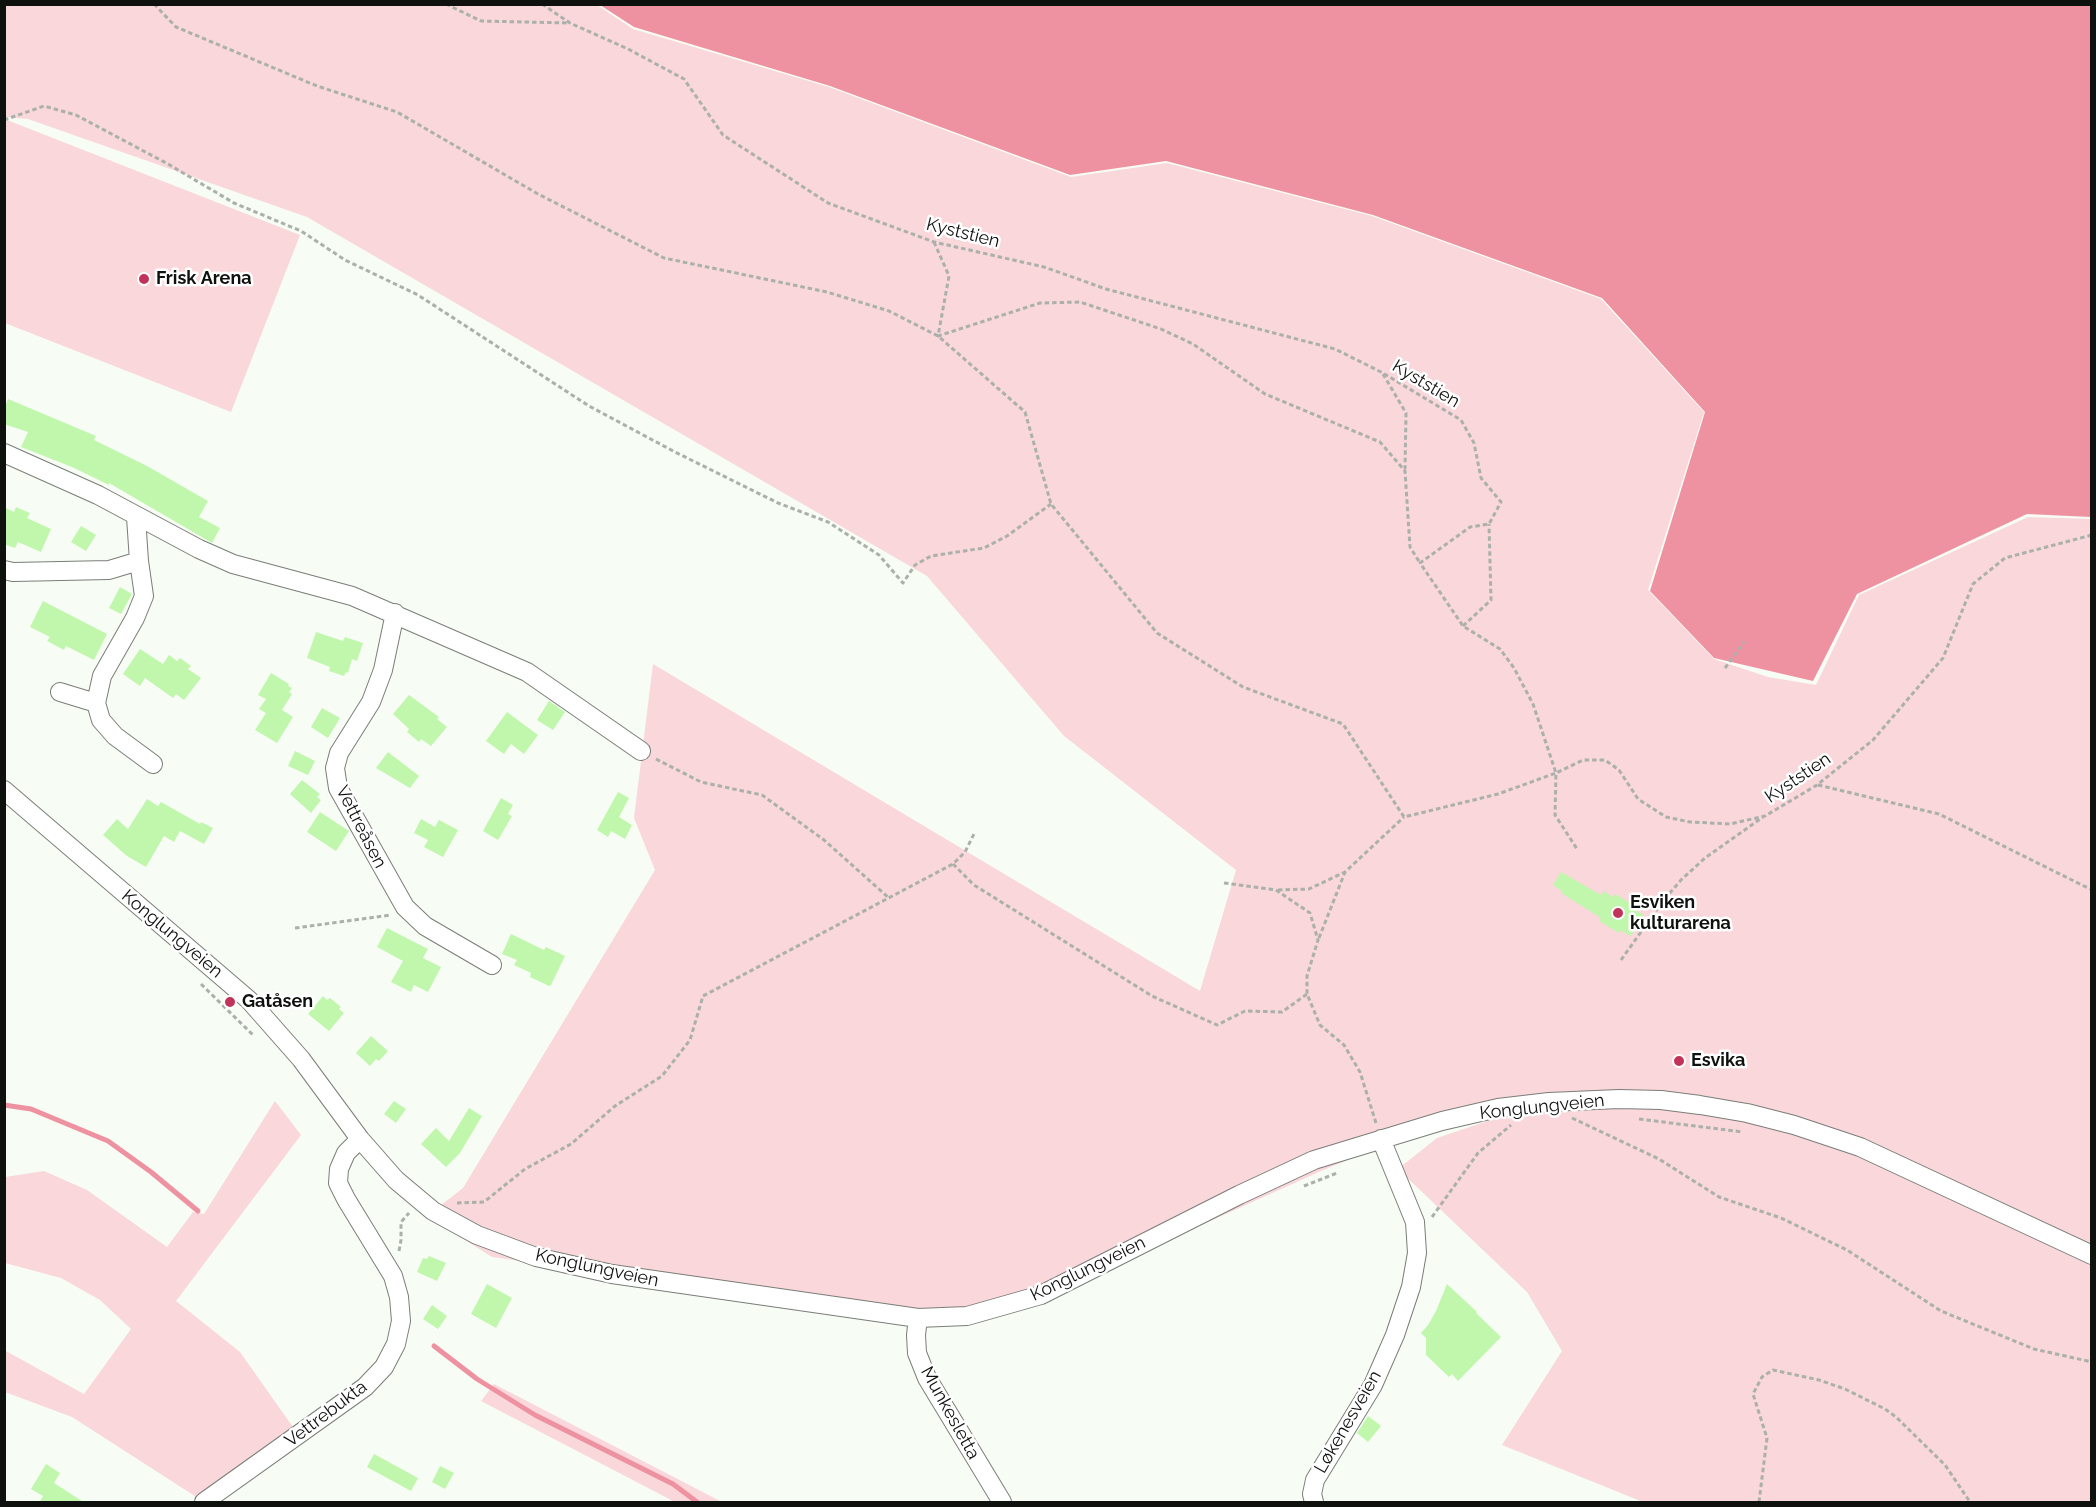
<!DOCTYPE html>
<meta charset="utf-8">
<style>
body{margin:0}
#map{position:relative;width:2096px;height:1507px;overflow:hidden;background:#f7fcf5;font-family:Raleway,sans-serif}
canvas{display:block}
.frame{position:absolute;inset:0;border:6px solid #0f110f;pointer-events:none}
</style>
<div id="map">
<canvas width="2096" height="1507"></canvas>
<div class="frame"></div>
</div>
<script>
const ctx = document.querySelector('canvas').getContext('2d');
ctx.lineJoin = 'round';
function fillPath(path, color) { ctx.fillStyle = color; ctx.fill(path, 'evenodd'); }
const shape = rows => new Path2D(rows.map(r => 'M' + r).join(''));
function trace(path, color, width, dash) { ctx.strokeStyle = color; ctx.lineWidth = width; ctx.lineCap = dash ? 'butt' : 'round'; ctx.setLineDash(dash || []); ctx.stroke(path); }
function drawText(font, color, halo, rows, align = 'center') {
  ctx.font = font + ' Raleway,sans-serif'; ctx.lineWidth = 5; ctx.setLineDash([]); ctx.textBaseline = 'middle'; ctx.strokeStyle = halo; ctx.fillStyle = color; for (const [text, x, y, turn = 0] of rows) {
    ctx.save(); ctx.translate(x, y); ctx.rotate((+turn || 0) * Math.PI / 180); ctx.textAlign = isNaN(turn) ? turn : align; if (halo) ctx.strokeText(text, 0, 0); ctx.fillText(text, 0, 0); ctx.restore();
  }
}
fillPath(shape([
 [4,5,597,5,633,29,829,87,1071,177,1167,163,1372,216,1601,299,1704,412,1648,590,1714,659,1768,677,1816,685,1859,595,2028,517,2091,519,2091,1502,1643,1502,1502,1445,1562,1351,1527,1292,1398,1169,1437,1138,1544,1102,1438,1123,1321,1171,1040,1298,967,1313,873,1309,492,1257,427,1216,463,1188,655,870,634,818,653,664,1200,991,1236,870,1064,736,927,576,307,217,28,119,5,117],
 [7,120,300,235,231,412,5,323,4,125],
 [275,1101,301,1135,176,1301,240,1352,295,1430,201,1500,72,1417,5,1392,4,1350,84,1394,131,1329,100,1300,61,1278,5,1263,5,1177,44,1171,87,1190,167,1247,193,1212,204,1214],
 [494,1384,722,1502,675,1502,481,1401]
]), '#f9d7db');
fillPath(shape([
 [600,5,2091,5,2091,517,2027,514,1857,594,1813,681,1714,658,1650,591,1705,412,1602,298,1373,215,1166,161,1070,175,830,86,634,27]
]), '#ee92a1');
trace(shape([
 [4,1105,31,1109,108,1141,151,1172,198,1211],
 [434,1346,477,1379,535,1415,673,1484,697,1502]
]), '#ee92a1', 5);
fillPath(shape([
 [8,399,96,436,94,440,147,466,208,501,199,517,220,528,212,543,109,483,109,485,72,467,21,447,28,432,4,424,4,410],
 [4,507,14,512,16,507,30,513,27,518,51,529,41,552,18,542,15,548,4,544],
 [81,526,96,535,86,551,71,542],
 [120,587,132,594,121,614,109,608],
 [43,601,107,634,94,660,66,646,64,650,47,641,50,637,30,627],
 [316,632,343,641,345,637,363,643,357,661,352,659,348,673,346,672,344,676,329,671,330,667,307,658],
 [140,649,163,664,169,655,177,661,180,658,191,666,188,669,201,678,184,700,176,694,173,698,145,678,140,686,123,674],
 [271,673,289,684,288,686,292,688,289,692,292,694,282,710,293,717,277,743,255,730,266,713,259,709,266,699,258,695],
 [409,695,439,717,437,719,447,727,431,746,421,739,419,742,407,732,409,729,393,714],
 [549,701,565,712,553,730,537,720],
 [322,708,340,718,328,738,311,727],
 [507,712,538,735,524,754,511,744,504,754,486,741],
 [295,751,315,761,308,775,288,766],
 [388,752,419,776,410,788,376,768],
 [302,780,320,794,317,797,321,800,311,813,290,794],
 [618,792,629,798,619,817,632,825,625,839,611,831,608,837,597,830],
 [501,798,513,805,508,814,512,816,498,840,483,831],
 [147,799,158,806,161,802,200,824,201,822,213,828,204,844,180,831,174,842,164,836,146,867,127,856,103,835,117,819,128,829],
 [320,812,349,831,336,851,307,832],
 [421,819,435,827,439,820,458,830,443,857,424,847,428,840,414,833],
 [1561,872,1601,895,1604,891,1613,897,1615,894,1635,906,1633,909,1644,915,1631,936,1620,930,1619,933,1599,921,1601,918,1561,893,1562,891,1553,885],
 [387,928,428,949,423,958,441,967,428,992,414,985,411,992,391,982,403,961,377,947],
 [511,934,544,950,546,947,565,956,551,985,549,986,530,977,531,973,514,965,517,960,502,954],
 [323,996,327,1000,330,998,341,1007,339,1009,344,1013,329,1031,308,1014],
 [371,1036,388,1051,379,1061,376,1059,370,1066,356,1053],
 [394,1101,406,1109,396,1123,384,1114],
 [469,1108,482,1116,460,1153,446,1167,421,1144,436,1128,449,1141],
 [429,1256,446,1263,437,1281,417,1272,423,1258,427,1259],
 [487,1284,512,1298,496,1328,471,1314],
 [1447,1284,1477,1312,1476,1313,1501,1337,1458,1381,1452,1374,1449,1377,1426,1355,1426,1338,1421,1333,1428,1325,1436,1311],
 [432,1305,447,1316,438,1329,423,1319],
 [1368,1416,1381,1426,1368,1442,1357,1433],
 [374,1454,418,1478,411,1491,367,1467],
 [46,1464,60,1473,54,1483,85,1503,39,1503,43,1496,31,1489],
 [440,1466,454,1473,445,1489,432,1482]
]), '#c1f7ad');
const minor = shape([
 [4,453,98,495,199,549,233,564,352,596,527,672,641,751],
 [136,517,139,561,144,596,135,618,102,676,96,703,101,720,115,736,153,764],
 [4,570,13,572,109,570,139,561],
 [395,613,383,670,371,702,339,753,335,768,338,788,405,907,425,926,492,965],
 [60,692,96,703],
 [4,790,249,1000,301,1059,360,1139,396,1180,433,1211,477,1235,536,1257,612,1274,918,1318,967,1316,1041,1295,1239,1195,1314,1160,1442,1121,1498,1108,1549,1102,1619,1099,1661,1100,1700,1105,1747,1113,1794,1125,1860,1147,2092,1255],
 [918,1318,916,1335,917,1353,927,1378,1002,1502],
 [204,1502,365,1387,384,1367,396,1344,401,1321,399,1297,393,1276,346,1199,338,1183,339,1169,346,1153,360,1139],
 [1314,1502,1312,1494,1315,1480,1373,1385,1395,1335,1411,1287,1417,1253,1415,1222,1381,1139]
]);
trace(minor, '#7a7e78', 20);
trace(shape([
 [154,4,176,27,317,86,397,112,538,194,664,258,827,292,889,311,938,336,1025,412,1051,504,1157,633,1243,687,1343,724,1404,817,1498,794,1556,773,1555,815,1577,849],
 [446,4,481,21,568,23],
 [542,4,570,23,628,49,684,79,723,135,828,203,934,242,1044,267,1106,289,1335,349,1383,373,1461,420,1474,443,1481,478,1501,502,1489,524,1470,527,1420,563,1463,626,1500,649,1514,668,1533,704,1556,773,1583,760,1605,760,1619,770,1638,799,1666,817,1690,822,1730,824,1765,816,1817,785,1873,740,1943,658,1973,584,2005,558,2092,535],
 [4,120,44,106,76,115,168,164,234,203,301,231,345,260,418,295,589,406,675,452,778,503,828,522,879,555,903,583,915,565,931,556,984,548,1007,536,1051,504],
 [934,242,949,276,938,336,1040,303,1080,302,1161,329,1193,344,1265,394,1380,442,1405,471,1410,547,1420,563],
 [1383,374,1406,413,1405,469],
 [1463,626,1491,600,1489,524],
 [1725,668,1744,642],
 [656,759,701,782,762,795,824,840,889,898],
 [1818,785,1939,814,2092,890],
 [953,864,974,885,1152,996,1217,1025,1245,1011,1282,1012,1307,994],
 [1224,883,1276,890,1310,913,1318,940,1307,976,1307,994,1320,1025,1344,1045,1360,1072,1376,1123],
 [1278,890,1309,889,1345,872,1404,817],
 [295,928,391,915],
 [1319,938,1345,872],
 [1621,960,1663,901,1681,880,1705,858,1763,817],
 [201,984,254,1036],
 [1572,1118,1659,1159,1719,1197,1781,1218,1847,1250,1941,1311,2034,1349,2092,1362],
 [1639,1119,1743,1132],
 [1304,1186,1337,1173],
 [457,1203,484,1202,525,1169,571,1144,615,1106,662,1076,690,1040,703,996,953,864,965,852,974,834],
 [1432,1217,1478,1153,1511,1125],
 [399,1251,401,1240,401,1222,409,1213],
 [1759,1502,1767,1438,1753,1394,1762,1377,1773,1370,1819,1380,1845,1389,1885,1409,1896,1417,1945,1465,1970,1502]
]), '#acb0ab', 3, [4.5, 3]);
trace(minor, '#fff', 18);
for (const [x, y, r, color] of [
 [144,279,6,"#c23359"],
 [1618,913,6,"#c23359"],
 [230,1002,6,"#c23359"],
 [1679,1061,6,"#c23359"]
]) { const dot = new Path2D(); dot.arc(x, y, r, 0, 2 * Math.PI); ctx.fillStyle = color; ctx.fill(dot); trace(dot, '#fff', 2); }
drawText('18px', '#0f110f', '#fff', [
 ["Kyststien",963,233,14],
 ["Kyststien",1426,384,31],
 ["Kyststien",1798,778,-34],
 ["Vettreåsen",361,827,63],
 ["Konglungveien",172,934,40],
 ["Konglungveien",1542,1107,-6],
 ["Konglungveien",597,1268,12],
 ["Konglungveien",1088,1269,-26],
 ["Munkesletta",950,1413,61],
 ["Vettrebukta",326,1414,-37],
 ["Løkenesveien",1348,1422,-60]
]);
drawText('bold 18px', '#0f110f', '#fff', [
 ["Frisk Arena",156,279],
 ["Esviken",1630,903],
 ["kulturarena",1630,924],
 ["Gatåsen",242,1002],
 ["Esvika",1691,1061]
], 'left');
</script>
